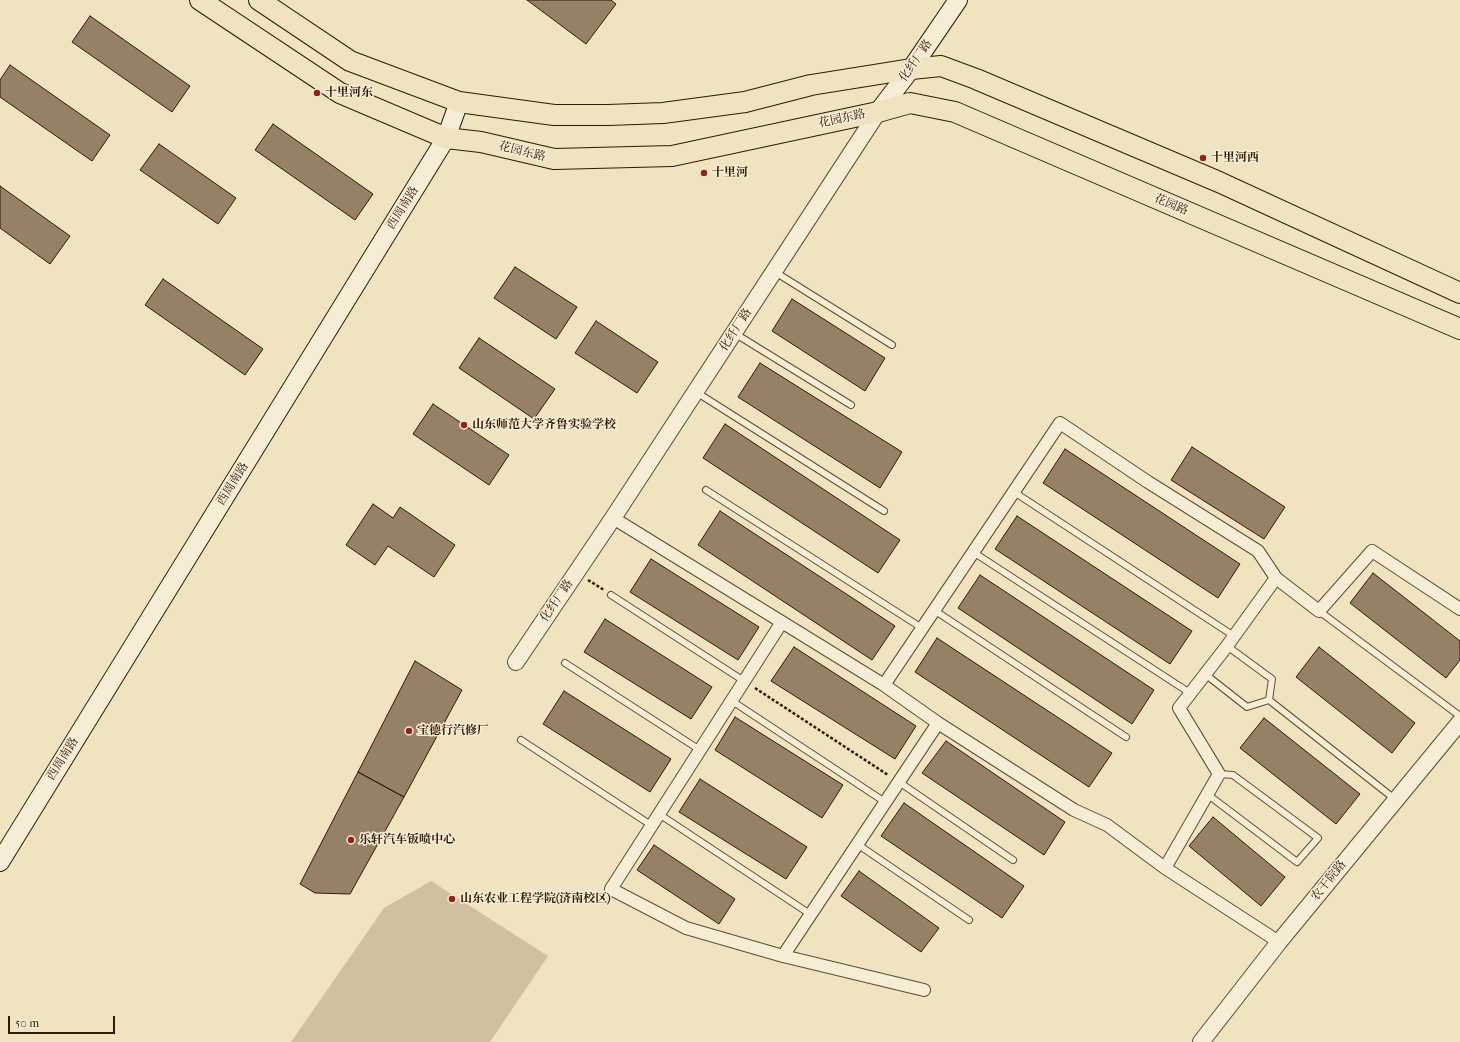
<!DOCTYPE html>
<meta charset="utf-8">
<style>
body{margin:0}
#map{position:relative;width:1460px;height:1042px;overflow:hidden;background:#f0e3c0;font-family:"IM FELL French Canon",serif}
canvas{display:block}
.scale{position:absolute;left:8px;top:1016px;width:107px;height:18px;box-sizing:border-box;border:2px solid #341704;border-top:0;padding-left:5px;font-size:12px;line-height:14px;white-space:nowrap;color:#341704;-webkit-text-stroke:3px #f5edd6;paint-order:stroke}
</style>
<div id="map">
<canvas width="1460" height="1042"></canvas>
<div class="scale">50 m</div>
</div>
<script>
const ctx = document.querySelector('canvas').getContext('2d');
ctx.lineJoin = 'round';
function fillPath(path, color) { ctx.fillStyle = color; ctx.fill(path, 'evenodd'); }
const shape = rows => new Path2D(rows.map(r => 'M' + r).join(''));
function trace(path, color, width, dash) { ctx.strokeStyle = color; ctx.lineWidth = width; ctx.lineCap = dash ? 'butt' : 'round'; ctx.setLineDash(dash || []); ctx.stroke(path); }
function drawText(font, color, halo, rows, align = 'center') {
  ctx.font = font + ' "IM FELL French Canon","Noto Serif SC",serif'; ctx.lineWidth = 3; ctx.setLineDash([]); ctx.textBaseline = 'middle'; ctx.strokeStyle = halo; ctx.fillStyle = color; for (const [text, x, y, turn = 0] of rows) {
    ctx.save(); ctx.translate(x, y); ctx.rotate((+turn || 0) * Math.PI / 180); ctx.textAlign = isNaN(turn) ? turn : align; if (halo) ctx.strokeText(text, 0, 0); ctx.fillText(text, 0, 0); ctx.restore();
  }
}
fillPath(shape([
 [431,881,548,956,490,1042,291,1042,384,908]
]), '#d0c0a0');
const building = shape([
 [527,0,611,0,616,4,586,44,527,0],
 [90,16,190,86,172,112,72,42,90,16],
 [10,65,110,135,92,161,0,97,0,80,10,65],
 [273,124,373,194,355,220,255,150,273,124],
 [159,144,236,198,218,224,140,170,159,144],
 [0,186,70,236,50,264,0,228,0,186],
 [515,267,577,307,556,339,494,298,515,267],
 [163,279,263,349,245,375,145,305,163,279],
 [792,299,885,358,865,391,772,331,792,299],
 [596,321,658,362,637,393,575,353,596,321],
 [479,338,555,389,534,419,459,368,479,338],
 [760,363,902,452,880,488,738,397,760,363],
 [433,404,509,455,489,485,413,434,433,404],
 [725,424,900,540,878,573,703,458,725,424],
 [1192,447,1285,507,1264,539,1171,480,1192,447],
 [1065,449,1240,564,1218,598,1043,483,1065,449],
 [373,504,393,518,400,507,455,545,434,577,388,546,375,565,346,545,373,504],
 [720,511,895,626,872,660,698,545,720,511],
 [1017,516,1192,631,1170,664,995,549,1017,516],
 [651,559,759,627,738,660,630,592,651,559],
 [1373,573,1460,641,1460,660,1446,678,1350,603,1373,573],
 [980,575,1154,690,1132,724,958,608,980,575],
 [605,619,712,687,691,719,584,652,605,619],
 [937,638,1112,753,1089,787,915,672,937,638],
 [794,647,916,726,895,759,771,681,794,647],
 [1319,647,1415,723,1392,753,1296,677,1319,647],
 [415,661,462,690,404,797,358,772,415,661],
 [564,691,671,759,650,792,543,724,564,691],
 [735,717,843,785,822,818,715,750,735,717],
 [1264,718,1360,794,1336,824,1240,748,1264,718],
 [946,741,1065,822,1044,855,922,773,946,741],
 [358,772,404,797,350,894,315,893,300,884,358,772],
 [700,779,807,847,786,879,679,812,700,779],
 [904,803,1024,886,1002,918,881,836,904,803],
 [1213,817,1285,877,1261,906,1189,846,1213,817],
 [654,845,735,899,719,924,637,870,654,845],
 [859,871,939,928,921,952,841,896,859,871]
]);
fillPath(building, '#968166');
trace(building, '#341704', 1);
const service = shape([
 [775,272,892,345],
 [734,333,851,405],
 [696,392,884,511],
 [706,490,922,628],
 [1014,492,1234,636],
 [973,552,1190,693],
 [611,595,744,681],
 [934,610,1126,737],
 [1319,611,1460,716],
 [1227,646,1272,679,1269,700],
 [565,663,700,750],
 [1205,674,1247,707,1269,700,1396,800],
 [732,701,885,802],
 [521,740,651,825],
 [899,782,1013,860],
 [1207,794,1297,862,1318,838,1233,775,1219,774],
 [659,814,810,914],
 [857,844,969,920]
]);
const minor = shape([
 [613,518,884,685,938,723,1074,810,1107,825,1165,868,1279,942],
 [782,622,611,889,686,928,783,956,938,723],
 [884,685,1060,423,1148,482,1258,551,1276,578],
 [1165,868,1219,774,1179,708,1227,646,1276,578,1319,611,1372,551,1460,609],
 [783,956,924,990]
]);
const tertiary = shape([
 [516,662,613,518,878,112],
 [1201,1042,1279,942,1460,722]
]);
const secondary = shape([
 [878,112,911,69,958,0],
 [0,862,446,138,459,102]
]);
const primary = shape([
 [200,0,340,93,446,138,481,142,554,159,672,156,878,112,910,103,955,112,1460,329],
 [259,0,350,61,459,102,554,115,608,115,663,113,745,102,811,85,911,69,941,66,976,79,1219,182,1460,293]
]);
trace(service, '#634a33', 8);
trace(minor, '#634a33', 14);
trace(tertiary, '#634a33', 18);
trace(secondary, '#341704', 20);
trace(primary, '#341704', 22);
trace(shape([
 [588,580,604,590],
 [755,688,888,775]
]), '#341704', 2.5, [3, 2]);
trace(service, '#f5edd6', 6);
trace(minor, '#f5edd6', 12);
trace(tertiary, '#f5edd6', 16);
trace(secondary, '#f5edd6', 18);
trace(primary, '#f0e3c0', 20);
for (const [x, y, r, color] of [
 [317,93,4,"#8f2418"],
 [1203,158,4,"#8f2418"],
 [704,173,4,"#8f2418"],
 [464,425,4,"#8f2418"],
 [409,731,4,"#8f2418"],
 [351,840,4,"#8f2418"],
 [452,899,4,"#8f2418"]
]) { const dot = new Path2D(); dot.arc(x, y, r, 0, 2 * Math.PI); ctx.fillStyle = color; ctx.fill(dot); trace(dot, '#f5edd6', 1.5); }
drawText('12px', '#341704', '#f5edd6', [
 ["化纤厂路",916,61,-55],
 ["花园东路",842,119,-12],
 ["花园东路",522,152,14],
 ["花园路",1171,205,23],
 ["西周南路",403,208,-58],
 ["化纤厂路",736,330,-57],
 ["西周南路",233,484,-58],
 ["化纤厂路",557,601,-56],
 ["西周南路",63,759,-58],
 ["农干院路",1329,881,-51]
]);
drawText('bold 12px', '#341704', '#f5edd6', [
 ["十里河东",325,93],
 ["十里河西",1211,158],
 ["十里河",712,173],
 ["山东师范大学齐鲁实验学校",472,425],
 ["宝德行汽修厂",417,731],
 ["乐轩汽车钣喷中心",359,840],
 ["山东农业工程学院(济南校区)",460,899]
], 'left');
</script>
